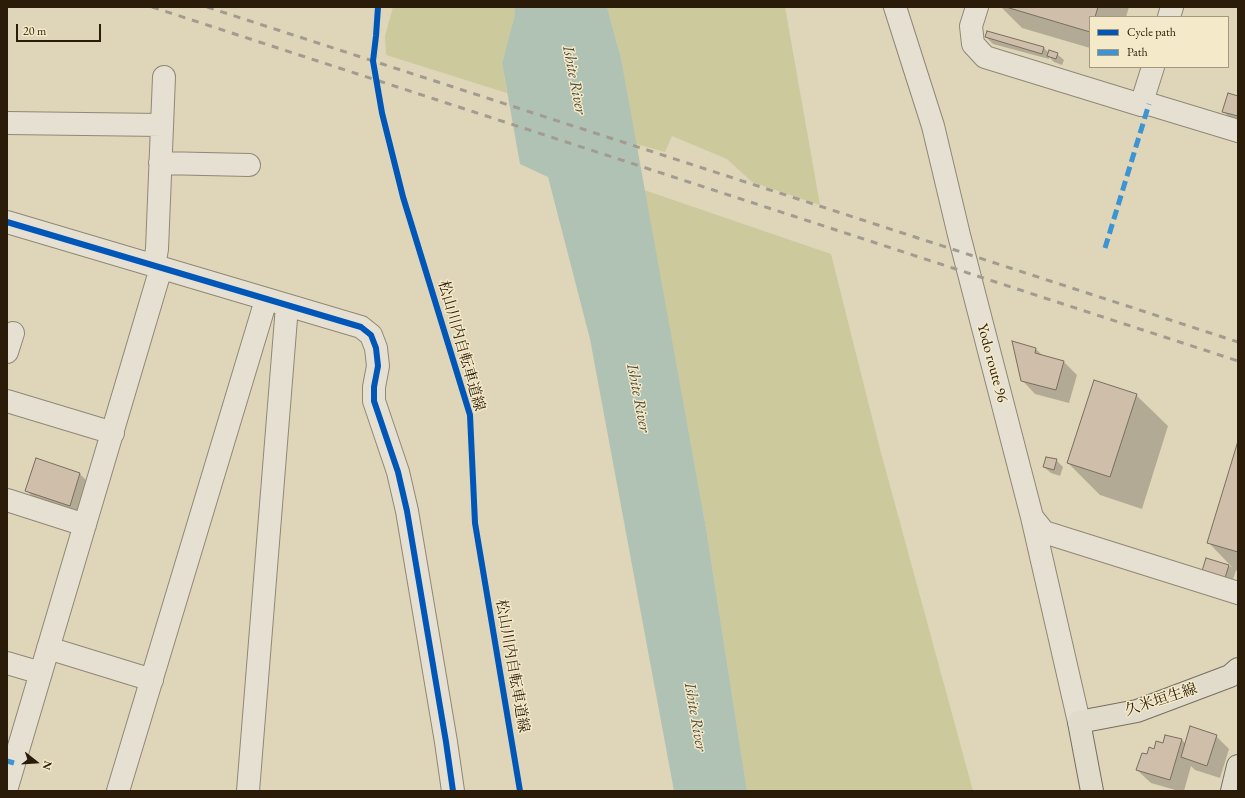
<!DOCTYPE html>
<meta charset="utf-8">
<style>
body{margin:0}
#map{position:relative;width:1245px;height:798px;overflow:hidden;background:#dfd5b9;font-family:"EB Garamond",serif}
canvas{display:block}
.frame{position:absolute;inset:0;border:8px solid #2b1c0a;pointer-events:none}
.legend{position:absolute;left:1089px;top:16px;width:140px;height:52px;box-sizing:border-box;background:#f4e9c8;border:1px solid #a4977c;margin:0;padding:5px 7px;list-style:none;font-size:12px;color:#2b1c0a}
.legend li{display:flex;align-items:center;gap:8px;height:20px}
.legend b{width:20px;border:1px solid #a4977c}
.north{position:absolute;left:16px;top:742px;width:40px;height:40px;-webkit-text-stroke:3px #f4e9c8;paint-order:stroke;rotate:107deg;font-size:11px;font-weight:700;line-height:16px;text-align:center;color:#2b1c0a}
.north::after{content:'';display:block;margin:auto;width:14px;height:18px;background:#2b1c0a;clip-path:polygon(50% 0,100% 100%,50% 72%,0 100%)}
.scale{position:absolute;left:16px;top:24px;width:85px;height:18px;box-sizing:border-box;border:2px solid #2b1c0a;border-top:0;padding-left:5px;font-size:12px;line-height:14px;white-space:nowrap;color:#2b1c0a;-webkit-text-stroke:3px #f4e9c8;paint-order:stroke}
</style>
<div id="map">
<canvas width="1245" height="798"></canvas>
<div class="frame"></div>
<ul class="legend">
<li><b style="height:5px;background:#0057b8"></b>Cycle path</li>
<li><b style="height:5px;background:#3c94d2"></b>Path</li>
</ul>
<div class="north">N</div>
<div class="scale">20 m</div>
</div>
<script>
const ctx = document.querySelector('canvas').getContext('2d');
ctx.lineJoin = 'round';
function fillPath(path, color) { ctx.fillStyle = color; ctx.fill(path, 'evenodd'); }
const shape = rows => new Path2D(rows.map(r => 'M' + r).join(''));
function trace(path, color, width, dash) { ctx.strokeStyle = color; ctx.lineWidth = width; ctx.lineCap = dash ? 'butt' : 'round'; ctx.setLineDash(dash || []); ctx.stroke(path); }
function drawText(font, color, halo, rows, align = 'center') {
  ctx.font = font + ' "EB Garamond","Noto Serif JP",serif'; ctx.lineWidth = 3; ctx.setLineDash([]); ctx.textBaseline = 'middle'; ctx.strokeStyle = halo; ctx.fillStyle = color; for (const [text, x, y, turn = 0] of rows) {
    ctx.save(); ctx.translate(x, y); ctx.rotate((+turn || 0) * Math.PI / 180); ctx.textAlign = isNaN(turn) ? turn : align; if (halo) ctx.strokeText(text, 0, 0); ctx.fillText(text, 0, 0); ctx.restore();
  }
}
fillPath(shape([
 [393,7,514,7,515,14,502,63,507,93,386,55,385,36],
 [607,7,785,7,820,205,752,182,727,159,672,136,665,152,636,144,621,58],
 [644,190,831,254,880,449,973,791,747,791,706,528]
]), '#ccc99d');
fillPath(shape([
 [514,7,607,7,621,58,706,528,747,791,674,791,590,339,548,177,520,164,502,63,515,14]
]), '#b0c2b4');
fillPath(shape([
 [1001,7,1129,7,1126,17,1090,17,1090,48,1022,28],
 [988,32,1044,48,1049,53,1057,54,1064,60,1062,65,1054,62,1049,57,1049,59,993,44,986,37],
 [1238,97,1238,120,1230,118,1223,111],
 [1036,349,1044,357,1064,362,1077,375,1069,403,1035,394,1022,380],
 [1136,395,1168,426,1142,509,1100,495,1068,463],
 [1238,443,1238,572,1236,570,1232,583,1210,577,1207,559,1232,567,1208,542],
 [36,460,80,474,93,487,83,518,39,503,26,490],
 [1056,460,1063,467,1060,476,1051,473,1044,467],
 [1166,736,1182,740,1186,744,1216,736,1229,749,1220,778,1195,770,1191,766,1184,791,1179,791,1151,783,1137,770,1147,756,1163,745]
]), '#0003');
const building = shape([
 [1006,7,1098,7,1095,17,1090,17,1090,32,1006,7],
 [987,31,1044,47,1042,54,985,37,987,31],
 [1049,50,1058,53,1056,59,1047,56,1049,50],
 [1228,93,1238,96,1238,116,1222,112,1228,93],
 [1012,341,1036,348,1035,353,1064,361,1056,390,1021,381,1012,341],
 [1094,380,1137,394,1110,477,1067,463,1094,380],
 [1238,441,1238,552,1207,543,1238,441],
 [1046,457,1057,459,1054,470,1043,467,1046,457],
 [36,458,80,473,70,506,25,491,36,458],
 [1206,558,1229,565,1225,578,1202,571,1206,558],
 [1190,726,1217,735,1207,766,1181,757,1190,726],
 [1165,735,1182,739,1170,780,1136,770,1142,753,1147,754,1149,747,1154,749,1156,741,1163,743,1165,735]
]);
fillPath(building, '#cebeaa');
trace(building, '#766f5f', 1);
const minor = shape([
 [895,7,933,126,959,235,1032,517,1079,722],
 [977,7,971,26,973,44,985,57,1141,105,1149,104,1238,131],
 [1169,17,1172,7],
 [1141,105,1153,67],
 [7,123,162,125],
 [160,163,249,165],
 [7,222,361,327,371,335,376,348,378,366,374,387,374,401,398,472,407,511,446,742,453,791],
 [154,266,157,249,164,77],
 [7,352,13,333],
 [7,401,113,433],
 [7,500,85,525],
 [1032,517,1044,532,1238,593],
 [48,648,152,680],
 [7,663,41,673],
 [7,787,161,268],
 [118,791,266,300],
 [248,791,287,306]
]);
const major = shape([
 [1092,791,1079,722,1137,711,1230,676,1238,669],
 [1232,791,1238,766]
]);
trace(minor, '#8f8876', 24);
trace(major, '#766f5f', 24);
trace(minor, '#e5e0d2', 22);
trace(major, '#e0dbcb', 22);
trace(shape([
 [152,7,1238,361],
 [207,7,1238,342]
]), '#a29c90', 3, [7, 7]);
trace(shape([
 [1105,248,1149,104],
 [7,761,14,763]
]), '#3c94d2', 5, [10, 5]);
trace(shape([
 [378,7,376,36,373,61,382,113,403,197,470,415,475,523,520,791],
 [7,222,361,327,371,335,376,348,378,366,374,387,374,401,398,472,407,511,446,742,453,791]
]), '#0057b8', 6);
drawText('15px', '#2b1c0a', '#f4e9c8', [
 ["松山川内自転車道線",461,346,74],
 ["Yodo route 96",992,363,75],
 ["松山川内自転車道線",512,666,80],
 ["久米垣生線",1161,700,-18]
]);
drawText('italic 16px', '#4d4b3c', '#f4e9c8', [
 ["Ishite River",574,80,79],
 ["Ishite River",638,398,79],
 ["Ishite River",695,717,80]
]);
</script>
